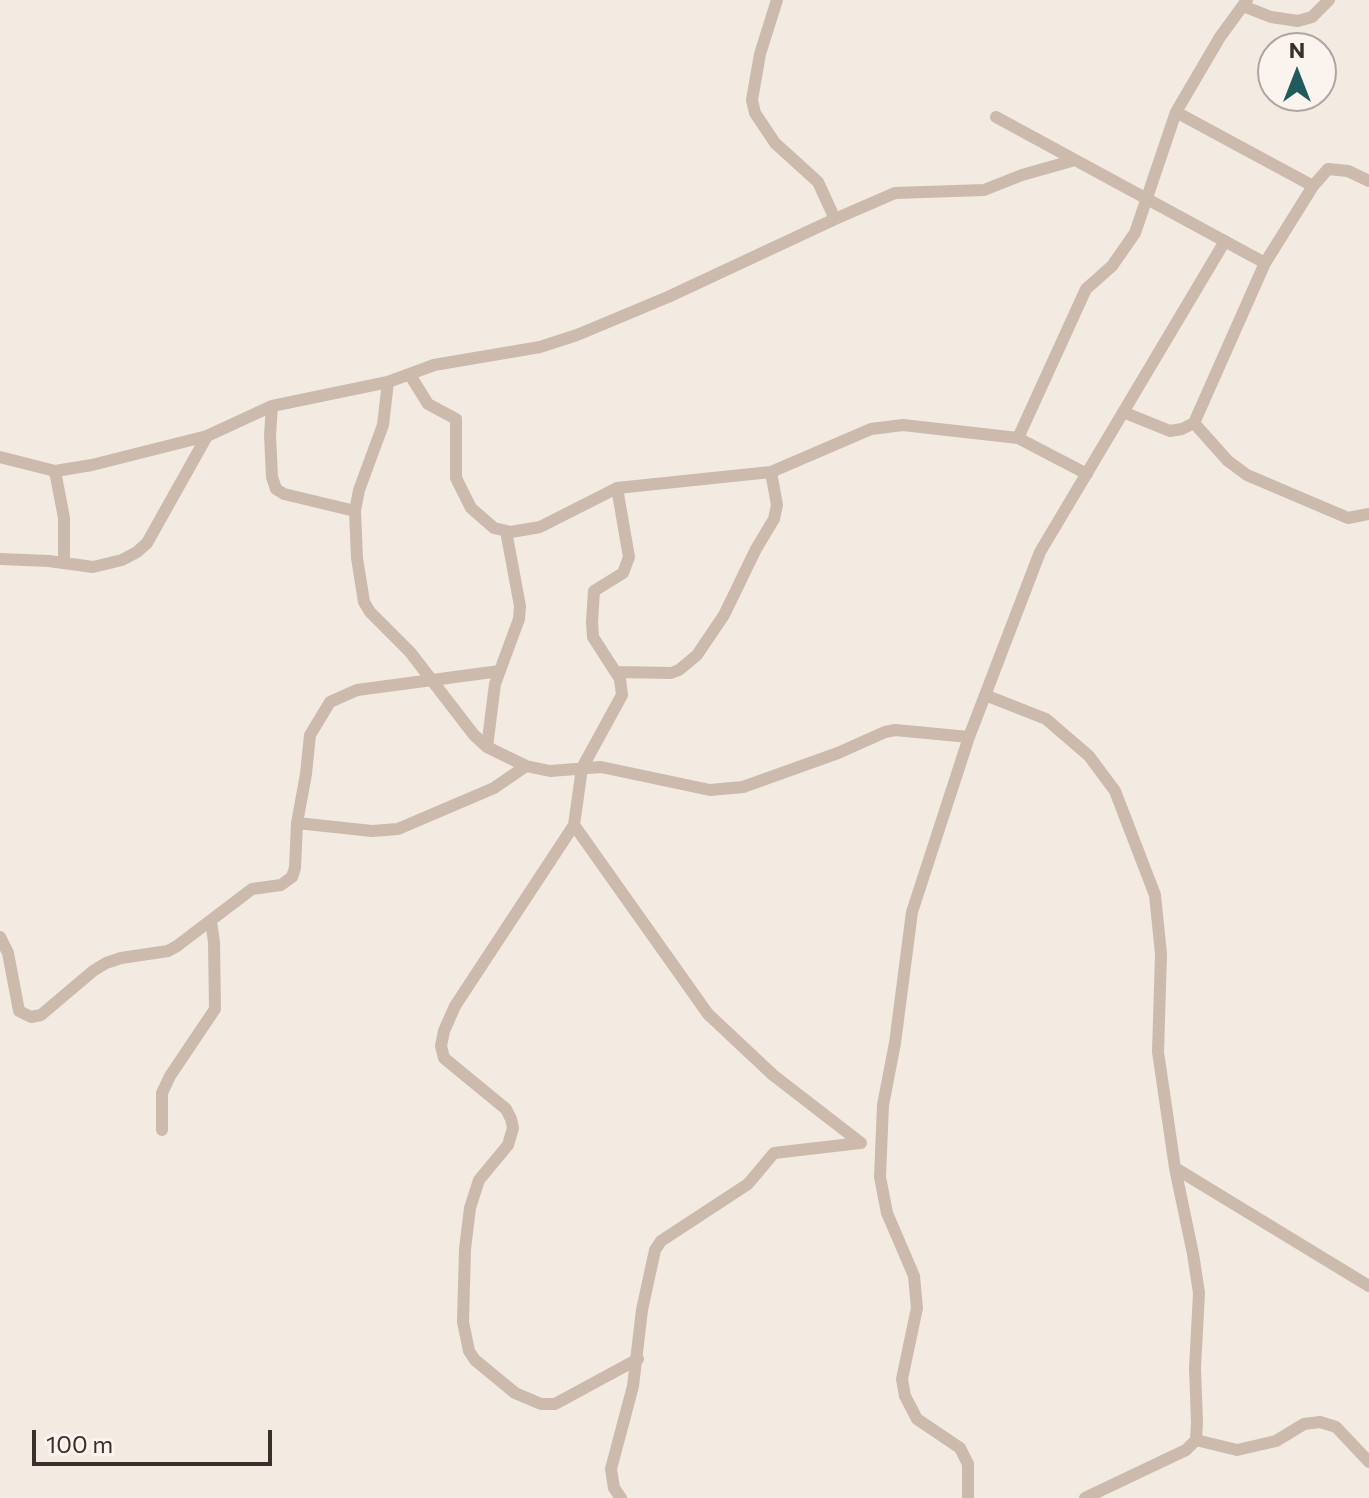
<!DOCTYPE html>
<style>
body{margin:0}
#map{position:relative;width:1369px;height:1498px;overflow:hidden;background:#f3eae1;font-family:Commissioner,sans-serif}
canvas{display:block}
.north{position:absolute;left:1257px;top:32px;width:80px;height:80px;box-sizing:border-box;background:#fbf4ee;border:2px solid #aea5a0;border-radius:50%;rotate:0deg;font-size:22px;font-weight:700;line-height:32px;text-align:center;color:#3a2f2b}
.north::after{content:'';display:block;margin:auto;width:28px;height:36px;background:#205a5c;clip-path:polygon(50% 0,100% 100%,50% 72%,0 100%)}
.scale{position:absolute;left:32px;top:1430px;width:240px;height:36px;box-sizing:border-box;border:4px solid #3a2f2b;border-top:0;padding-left:10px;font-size:24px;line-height:28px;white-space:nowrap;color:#3a2f2b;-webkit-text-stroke:6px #fbf4ee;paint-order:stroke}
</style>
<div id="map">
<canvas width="1369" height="1498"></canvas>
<div class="north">N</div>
<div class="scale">100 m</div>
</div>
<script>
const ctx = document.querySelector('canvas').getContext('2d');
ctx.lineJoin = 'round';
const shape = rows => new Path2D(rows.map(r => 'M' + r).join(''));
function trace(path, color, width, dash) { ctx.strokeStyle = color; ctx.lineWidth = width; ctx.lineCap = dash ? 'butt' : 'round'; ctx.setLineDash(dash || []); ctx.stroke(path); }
trace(shape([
 [777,0,760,54,752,100,755,113,775,143,818,182,835,219,895,193,984,190,1022,175,1075,160],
 [1243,6,1271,17,1298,21,1312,17,1329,0],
 [1176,112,1313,186],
 [996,117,1265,263],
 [410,375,428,404,456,419,456,478,471,508,494,528,511,532,540,527,617,488,771,472,871,429,903,425,1018,438,1087,474],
 [388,382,383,425,359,490,355,511,357,558,364,602,370,612,410,652,474,735,487,747,526,766,550,771,601,767,710,790,743,787,838,753,885,732,895,730,969,737],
 [272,406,270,435,272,477,276,489,284,494,355,511],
 [1123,412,1170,431,1182,429,1194,423,1265,263,1313,186,1328,169,1348,171,1369,181],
 [1194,423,1228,461,1247,475,1348,518,1369,514],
 [1018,438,1086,289,1112,266,1135,233,1176,112,1220,37,1247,0],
 [0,457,55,471,92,465,207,436,272,406,388,382,434,365,540,347,577,335,668,297,835,219],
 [55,471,64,518,64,563],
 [617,488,629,557,623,573,594,591,592,622,593,637,620,679,622,695,582,768,574,825,455,1006,444,1031,441,1046,444,1058,506,1109,511,1119,513,1128,508,1145,479,1180,470,1208,465,1249,463,1322,469,1351,475,1360,515,1393,541,1404,555,1404,638,1359],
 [0,559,49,561,93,567,122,560,137,552,147,543,207,436],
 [617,672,671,673,679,670,697,655,724,615,756,549,774,519,777,505,771,472],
 [985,695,1046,719,1089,756,1115,791,1155,895,1161,954,1158,1052,1175,1168,1193,1254,1199,1293,1195,1368,1197,1422,1196,1440,1186,1450,1085,1498],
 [487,747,495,684,519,619,520,606,506,531],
 [297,823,372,831,398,829,494,788,526,766],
 [574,825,708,1014,773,1075,861,1143],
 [0,937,8,953,19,1011,31,1017,41,1015,93,971,106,963,121,958,168,951,177,946,252,889,281,885,292,877,295,868,297,823,306,774,310,735,330,702,357,690,500,671],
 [162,1130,162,1093,170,1076,215,1009,214,942,211,921],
 [1175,1168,1369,1286],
 [1196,1440,1237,1450,1276,1441,1304,1424,1320,1422,1336,1427,1369,1462],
 [621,1498,614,1488,611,1469,633,1386,642,1310,655,1250,661,1241,748,1184,774,1153,860,1143],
 [968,1498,968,1464,960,1448,917,1419,905,1396,902,1379,917,1308,914,1276,887,1213,880,1177,883,1105,895,1043,912,912,969,737,1040,552,1225,241]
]), '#ccbaac', 12);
</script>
